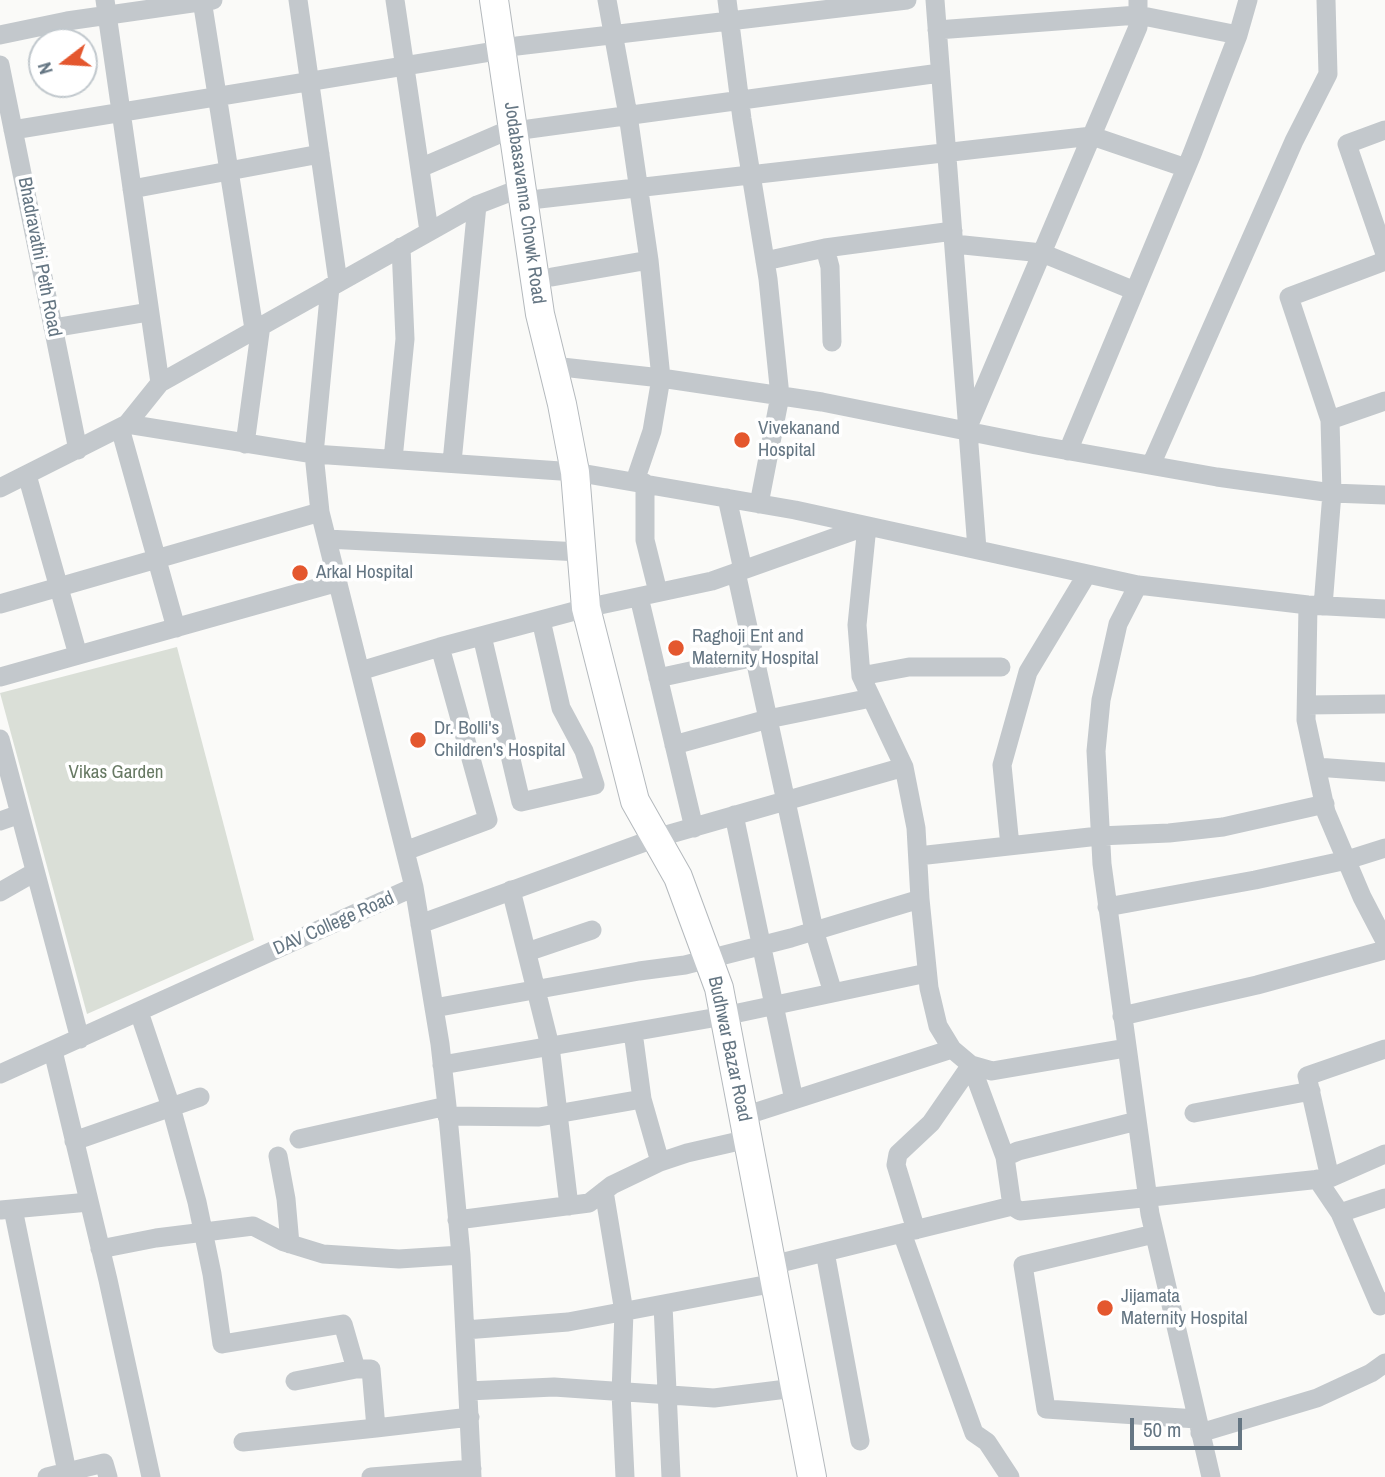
<!DOCTYPE html>
<style>
body{margin:0}
#map{position:relative;width:1385px;height:1477px;overflow:hidden;background:#fafaf8;font-family:"Archivo Narrow",sans-serif}
canvas{display:block}
.north{position:absolute;left:28px;top:28px;width:70px;height:70px;box-sizing:border-box;background:#fff;border:2px solid #c1c8cd;border-radius:50%;rotate:253deg;font-size:19px;font-weight:700;line-height:28px;text-align:center;color:#657683}
.north::after{content:'';display:block;margin:auto;width:24px;height:32px;background:#e4572e;clip-path:polygon(50% 0,100% 100%,50% 72%,0 100%)}
.scale{position:absolute;left:1130px;top:1418px;width:112px;height:32px;box-sizing:border-box;border:4px solid #657683;border-top:0;padding-left:9px;font-size:21px;line-height:24px;white-space:nowrap;color:#657683;-webkit-text-stroke:5px #fff;paint-order:stroke}
</style>
<div id="map">
<canvas width="1385" height="1477"></canvas>
<div class="north">N</div>
<div class="scale">50 m</div>
</div>
<script>
const ctx = document.querySelector('canvas').getContext('2d');
ctx.lineJoin = 'round';
function fillPath(path, color) { ctx.fillStyle = color; ctx.fill(path, 'evenodd'); }
const shape = rows => new Path2D(rows.map(r => 'M' + r).join(''));
function trace(path, color, width, dash) { ctx.strokeStyle = color; ctx.lineWidth = width; ctx.lineCap = dash ? 'butt' : 'round'; ctx.setLineDash(dash || []); ctx.stroke(path); }
function drawText(font, color, halo, rows, align = 'center') {
  ctx.font = font + ' "Archivo Narrow",sans-serif'; ctx.lineWidth = 7; ctx.setLineDash([]); ctx.textBaseline = 'middle'; ctx.strokeStyle = halo; ctx.fillStyle = color; for (const [text, x, y, turn = 0] of rows) {
    ctx.save(); ctx.translate(x, y); ctx.rotate((+turn || 0) * Math.PI / 180); ctx.textAlign = isNaN(turn) ? turn : align; if (halo) ctx.strokeText(text, 0, 0); ctx.fillText(text, 0, 0); ctx.restore();
  }
}
fillPath(shape([
 [177,647,254,940,87,1014,0,693]
]), '#dadfd7');
const highway = shape([
 [494,0,540,314,562,404,575,472,586,608,635,801,678,877,719,988,812,1477]
]);
trace(highway, '#b4b9bd', 30);
trace(shape([
 [105,0,160,383],
 [202,0,254,329],
 [298,0,338,282],
 [395,0,429,231],
 [607,0,628,115,649,260,661,378,652,431,635,481],
 [727,0,742,119,768,279,780,396,759,504],
 [935,0,977,549],
 [937,30,1138,15,1238,35],
 [0,35,67,21,213,0],
 [517,46,907,0],
 [0,65,78,450],
 [529,129,940,73],
 [13,130,502,50],
 [1385,130,1347,144,1385,254],
 [420,168,513,128],
 [132,189,320,154],
 [539,199,1092,136,1186,168],
 [954,244,1042,253,1135,291],
 [825,248,830,267,832,342],
 [765,261,825,248,953,231],
 [552,277,649,260],
 [53,328,149,312],
 [562,367,661,378,822,402,1036,445,1217,477,1332,493,1385,495],
 [1330,420,1385,401],
 [970,422,1138,27,1138,0],
 [127,424,314,454,575,472,795,510,1138,585,1308,605,1385,609],
 [120,428,176,628],
 [245,444,261,325],
 [1068,451,1192,154,1238,35,1248,0],
 [393,459,405,339,401,247],
 [452,462,477,205],
 [1151,465,1294,141,1328,74,1326,0],
 [27,475,78,655],
 [645,483,645,540,658,592],
 [0,488,127,424,160,383,477,205,521,188],
 [727,498,743,570],
 [327,539,580,552],
 [736,572,814,930,833,993],
 [1138,585,1118,624,1101,700,1096,751,1102,864,1150,1214,1211,1477],
 [639,597,694,828],
 [0,604,320,512],
 [1308,605,1306,720,1326,812,1362,897,1385,941],
 [1323,606,1332,493,1330,420,1289,297,1385,261],
 [482,636,521,802,595,785,584,751,561,708,541,620],
 [360,671,440,647,586,608,712,581,867,526,857,625,861,676,904,767,916,828,920,899,929,988,938,1026,952,1049,971,1065,992,1071,1126,1048],
 [861,676,909,667,1001,667],
 [0,677,338,582],
 [658,678,755,657],
 [1307,705,1385,704],
 [0,739,80,1039],
 [674,745,768,719,871,698],
 [1316,767,1385,772],
 [734,815,794,1100],
 [0,821,20,814],
 [1010,846,1002,765,1028,672,1087,574],
 [405,851,488,820,440,647],
 [918,856,1099,836,1169,833,1223,827,1325,804],
 [414,887,440,1044,447,1106,461,1255,472,1477],
 [511,890,550,1046,569,1206],
 [0,892,35,872],
 [1107,907,1255,880,1347,860,1385,848],
 [420,924,656,838,904,767],
 [527,952,592,930],
 [434,1008,639,971,685,965,791,938,920,899],
 [139,1012,171,1107,197,1202,212,1274,222,1344,343,1324,356,1369,295,1381],
 [1122,1016,1257,985,1385,950],
 [633,1032,642,1099,660,1162],
 [53,1051,108,1280,151,1477],
 [442,1065,724,1016,927,973],
 [0,1074,414,887,320,512,314,454,330,287],
 [1194,1113,1311,1091],
 [447,1116,539,1117,642,1099],
 [744,1116,952,1049],
 [299,1139,447,1106],
 [74,1141,200,1097],
 [278,1156,286,1199,290,1244],
 [1330,1178,1385,1154],
 [1317,1179,1340,1213,1380,1306,1385,1302],
 [604,1191,624,1312,621,1393,625,1477],
 [1012,1206,1005,1157,1018,1151,1137,1121],
 [13,1209,67,1472],
 [1,1210,89,1202],
 [1340,1213,1385,1198],
 [457,1220,589,1203,612,1185,660,1162,687,1153,748,1139],
 [916,1230,896,1165,898,1154,931,1123,971,1065,1005,1157],
 [902,1233,974,1433,987,1442,1010,1477],
 [1154,1234,1023,1265,1046,1409,1197,1419],
 [100,1249,156,1238,253,1226,284,1242,323,1254,399,1259,461,1255],
 [825,1252,860,1441],
 [772,1265,1012,1206,1020,1211,1330,1178,1307,1076,1385,1049],
 [663,1305,671,1477],
 [465,1330,568,1322,775,1283],
 [468,1391,554,1387,714,1398,795,1388],
 [376,1428,470,1417],
 [1200,1433,1317,1398,1371,1373,1385,1363],
 [243,1442,376,1428,371,1369,356,1369],
 [47,1477,104,1463,108,1477],
 [371,1477,472,1469]
]), '#c3c8cc', 19);
trace(highway, '#fff', 28);
for (const [x, y, r, color] of [
 [742,440,9,"#e4572e"],
 [300,573,9,"#e4572e"],
 [676,648,9,"#e4572e"],
 [418,740,9,"#e4572e"],
 [1105,1308,9,"#e4572e"]
]) { const dot = new Path2D(); dot.arc(x, y, r, 0, 2 * Math.PI); ctx.fillStyle = color; ctx.fill(dot); trace(dot, '#fff', 2.5); }
drawText('19px', '#657683', '#fff', [
 ["Jodabasavanna Chowk Road",524,203,82],
 ["Bhadravathi Peth Road",39,257,79],
 ["DAV College Road",334,924,-24],
 ["Budhwar Bazar Road",729,1049,78]
]);
drawText('19px', '#657683', '#fff', [
 ["Vivekanand",758,429],
 ["Hospital",758,451],
 ["Arkal Hospital",316,573],
 ["Raghoji Ent and",692,637],
 ["Maternity Hospital",692,659],
 ["Dr. Bolli's",434,729],
 ["Children's Hospital",434,751],
 ["Jijamata",1121,1297],
 ["Maternity Hospital",1121,1319]
], 'left');
drawText('19px', '#687a64', '#fff', [
 ["Vikas Garden",116,773]
]);
</script>
